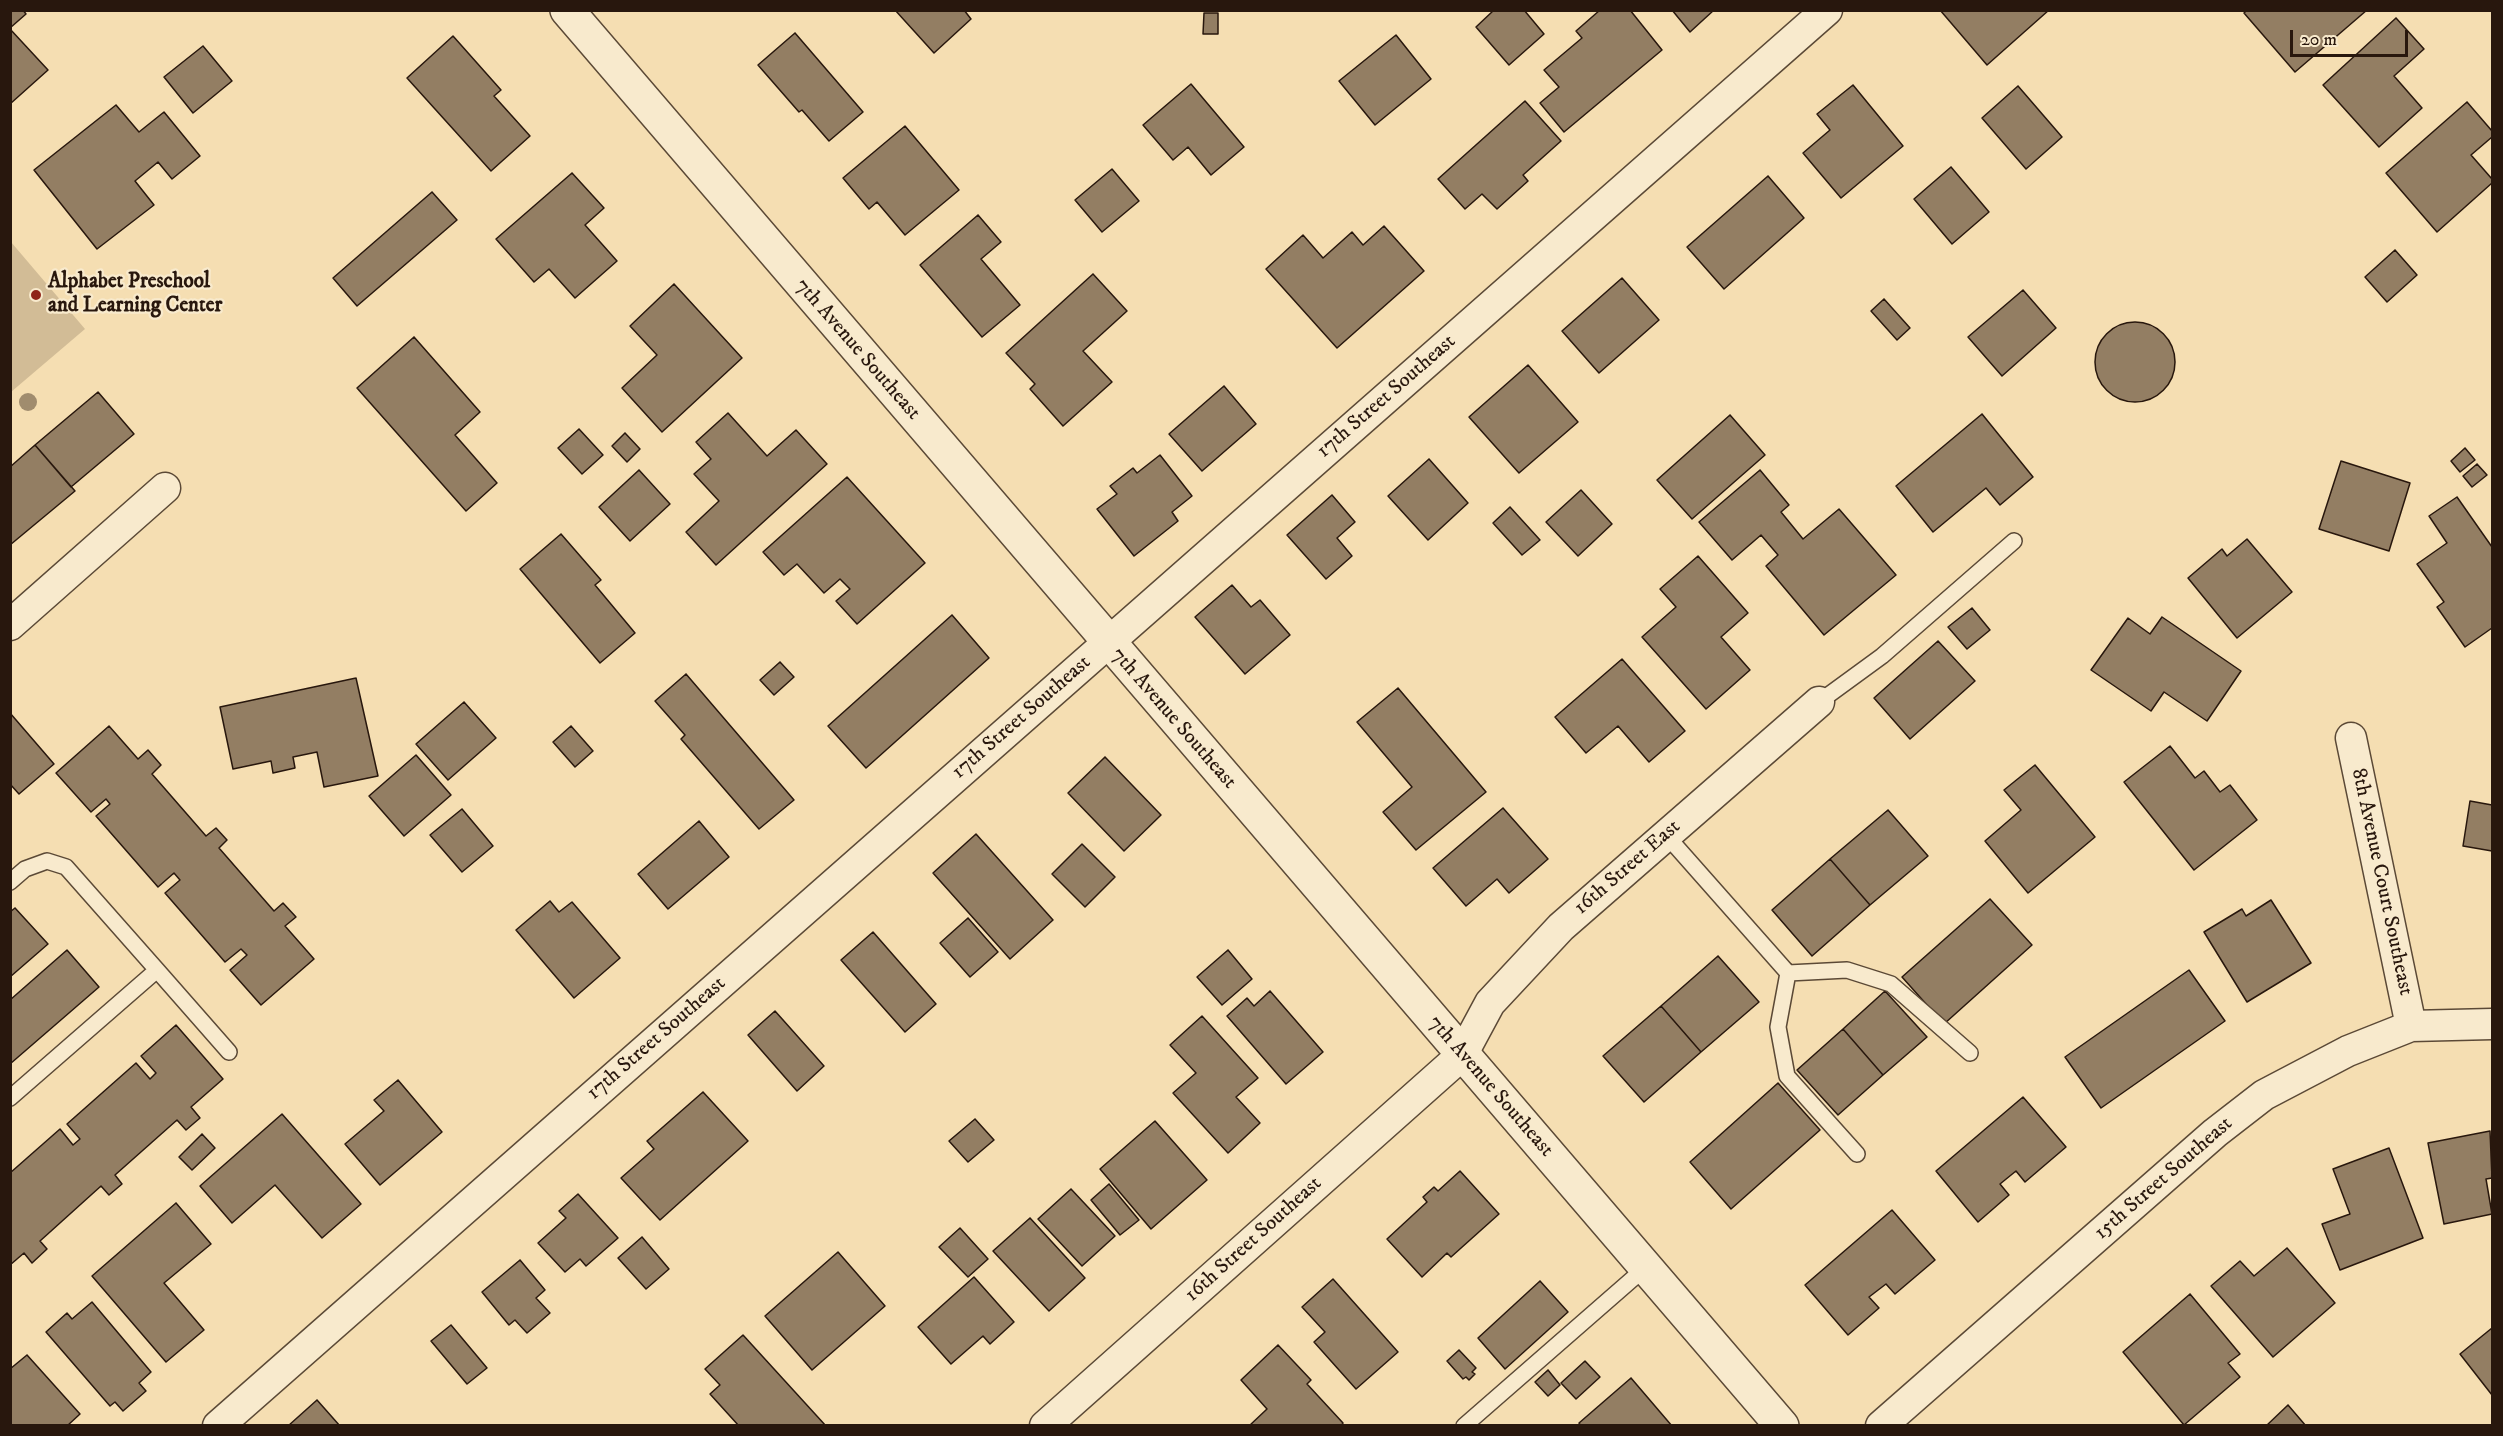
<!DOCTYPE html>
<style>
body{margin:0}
#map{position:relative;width:2503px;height:1436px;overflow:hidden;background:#f5deb2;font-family:"IM FELL DW Pica",serif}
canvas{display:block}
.frame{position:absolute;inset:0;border:12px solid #28170d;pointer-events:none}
.scale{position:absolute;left:2290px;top:30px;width:118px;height:27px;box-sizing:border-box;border:3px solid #28170d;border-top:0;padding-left:8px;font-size:18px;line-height:21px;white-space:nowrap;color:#28170d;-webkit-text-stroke:4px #f8eacd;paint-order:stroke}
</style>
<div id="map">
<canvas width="2503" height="1436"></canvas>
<div class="frame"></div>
<div class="scale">20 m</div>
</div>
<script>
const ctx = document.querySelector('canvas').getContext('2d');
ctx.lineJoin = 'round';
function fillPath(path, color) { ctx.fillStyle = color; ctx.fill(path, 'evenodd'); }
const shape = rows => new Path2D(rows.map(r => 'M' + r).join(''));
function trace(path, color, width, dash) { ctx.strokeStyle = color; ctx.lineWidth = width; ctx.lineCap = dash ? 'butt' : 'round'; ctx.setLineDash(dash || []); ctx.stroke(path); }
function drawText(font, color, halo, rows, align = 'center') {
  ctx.font = font + ' "IM FELL DW Pica",serif'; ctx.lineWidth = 4.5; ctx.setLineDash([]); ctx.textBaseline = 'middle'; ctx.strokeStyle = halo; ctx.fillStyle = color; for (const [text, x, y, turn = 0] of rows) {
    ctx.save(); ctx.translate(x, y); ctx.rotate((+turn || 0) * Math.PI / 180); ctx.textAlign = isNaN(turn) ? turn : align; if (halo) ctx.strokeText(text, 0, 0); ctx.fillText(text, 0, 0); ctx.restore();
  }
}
fillPath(shape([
 [11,242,85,329,11,392,10,392]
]), '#d2bc96');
const building = shape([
 [10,10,23,10,26,14,10,28,10,10],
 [895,10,964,10,971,19,934,53,895,10],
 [1494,10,1524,10,1544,34,1509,65,1476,27,1494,10],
 [1600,10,1630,10,1662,50,1564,132,1540,103,1559,87,1544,70,1582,38,1576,31,1600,10],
 [1672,10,1714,10,1690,32,1672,10],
 [1940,10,2049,10,1987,65,1940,10],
 [2247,10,2367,10,2295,72,2244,13,2247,10],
 [1204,13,1218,13,1218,34,1203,34,1204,13],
 [2396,18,2424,49,2394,76,2422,108,2379,147,2323,85,2396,18],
 [10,29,48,70,10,104,10,29],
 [795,33,863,112,829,141,802,110,799,112,758,65,795,33],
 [1396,35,1431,79,1375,125,1339,81,1396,35],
 [453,36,501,90,494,96,530,136,491,171,407,78,453,36],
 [203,46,232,81,193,113,164,77,203,46],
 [1191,84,1244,147,1211,175,1188,147,1173,160,1143,125,1191,84],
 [1853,85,1903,146,1841,198,1803,153,1830,130,1817,114,1853,85],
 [2018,86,2062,137,2026,169,1982,118,2018,86],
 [1525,101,1561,141,1523,175,1528,181,1497,209,1482,194,1465,209,1438,179,1525,101],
 [2467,102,2492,131,2492,137,2471,155,2492,179,2492,183,2437,232,2386,173,2467,102],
 [116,105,139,132,164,112,200,156,172,179,158,162,135,181,154,205,97,249,34,170,116,105],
 [905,126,959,190,905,235,877,202,869,209,843,178,905,126],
 [1951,167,1989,212,1952,244,1914,199,1951,167],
 [1112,169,1139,201,1102,232,1075,200,1112,169],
 [572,173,604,208,585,225,617,261,575,298,549,269,534,282,496,239,572,173],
 [1768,176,1804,218,1724,289,1687,247,1768,176],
 [432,192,457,220,357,306,333,278,432,192],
 [978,215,1001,242,981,259,1020,305,982,337,920,265,978,215],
 [1384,226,1424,271,1337,348,1266,269,1303,235,1323,258,1352,232,1363,245,1384,226],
 [2395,250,2417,275,2387,302,2365,277,2395,250],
 [1093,274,1127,311,1083,351,1112,382,1063,426,1030,389,1035,384,1006,353,1093,274],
 [1622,278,1659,320,1599,373,1562,331,1622,278],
 [674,284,742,358,662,432,622,388,657,355,630,326,674,284],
 [2023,290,2056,328,2002,376,1968,337,2023,290],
 [1884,299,1910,328,1897,340,1871,311,1884,299],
 '2095 362a40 40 0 1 1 80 0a40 40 0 1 1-80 0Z',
 [414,337,480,412,455,435,497,483,466,511,357,388,414,337],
 [1528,365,1578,422,1519,473,1469,417,1528,365],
 [1224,386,1256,424,1202,471,1169,434,1224,386],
 [98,392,134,434,71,487,35,445,98,392],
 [728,413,767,456,796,430,827,464,716,565,686,532,719,501,694,474,711,459,696,442,728,413],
 [1982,414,2033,477,2000,505,1986,488,1933,532,1896,486,1982,414],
 [1730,415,1765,455,1692,519,1657,480,1730,415],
 [579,429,603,455,582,474,558,448,579,429],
 [625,433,640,449,627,462,612,446,625,433],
 [35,445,75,491,10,545,10,467,35,445],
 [2465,448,2475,460,2460,472,2451,461,2465,448],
 [1160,455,1192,496,1172,512,1178,521,1134,556,1097,509,1117,494,1110,486,1133,468,1137,473,1160,455],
 [1429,459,1468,503,1428,540,1388,496,1429,459],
 [2341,461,2410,483,2389,551,2319,529,2341,461],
 [2477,464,2487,475,2472,487,2463,476,2477,464],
 [639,470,670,504,630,541,599,507,639,470],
 [1760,470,1789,505,1781,512,1803,539,1839,509,1896,575,1824,635,1766,566,1778,555,1761,535,1732,560,1699,522,1760,470],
 [847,477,925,563,857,624,836,601,850,589,840,579,824,593,797,564,784,575,763,552,847,477],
 [1581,490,1612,524,1578,556,1546,522,1581,490],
 [1332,495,1355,522,1337,538,1352,556,1326,579,1287,535,1332,495],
 [2457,497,2492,547,2492,628,2465,647,2437,607,2444,602,2417,564,2447,543,2429,516,2457,497],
 [1510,507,1540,540,1522,555,1493,523,1510,507],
 [561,534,601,580,595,585,635,633,600,663,520,569,561,534],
 [2247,539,2292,592,2237,638,2188,578,2222,549,2227,556,2247,539],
 [1698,556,1748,613,1721,637,1750,670,1706,709,1642,637,1676,607,1660,589,1698,556],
 [1232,585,1251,607,1260,600,1290,635,1245,674,1195,617,1232,585],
 [1972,608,1990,630,1967,649,1948,627,1972,608],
 [952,615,989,658,866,768,828,726,952,615],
 [2162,617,2241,671,2207,721,2164,692,2151,711,2091,670,2128,618,2150,634,2162,617],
 [1938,641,1975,681,1910,739,1874,698,1938,641],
 [1622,659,1685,731,1649,762,1618,726,1586,753,1555,717,1622,659],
 [780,662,794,677,774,695,760,680,780,662],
 [686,674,794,800,759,829,681,739,685,735,655,701,686,674],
 [356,678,378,776,324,787,317,752,293,757,295,768,273,773,271,761,233,769,220,707,356,678],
 [1398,688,1486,792,1416,850,1383,812,1412,787,1357,722,1398,688],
 [464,702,496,738,448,780,416,744,464,702],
 [10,713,54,764,19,794,10,784,10,713],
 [109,726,138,759,148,750,161,765,152,774,206,836,216,828,227,840,219,848,274,911,283,903,296,917,285,926,314,959,261,1005,230,970,247,955,241,949,225,962,165,893,180,880,174,873,158,887,96,816,110,804,106,799,91,812,56,773,109,726],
 [571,726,593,751,575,767,553,742,571,726],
 [2170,746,2195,778,2204,771,2220,792,2230,785,2257,820,2194,870,2124,782,2170,746],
 [416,755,451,795,404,836,369,796,416,755],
 [1105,757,1161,815,1124,851,1068,793,1105,757],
 [2035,765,2095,837,2028,893,1985,841,2021,810,2004,790,2035,765],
 [2470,801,2492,805,2492,851,2463,846,2470,801],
 [1503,808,1548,859,1509,893,1497,879,1466,906,1433,868,1503,808],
 [462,809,493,846,462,872,430,835,462,809],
 [1888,810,1928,856,1870,905,1830,859,1888,810],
 [699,821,729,857,668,909,638,874,699,821],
 [976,834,1053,920,1010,959,933,873,976,834],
 [1082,844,1115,877,1085,907,1052,874,1082,844],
 [1830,859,1870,905,1812,956,1772,910,1830,859],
 [1990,899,2032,945,1944,1024,1902,977,1990,899],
 [2271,900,2311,963,2247,1002,2204,932,2242,909,2246,916,2271,900],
 [550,901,559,912,572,902,620,958,574,998,516,930,550,901],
 [15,908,48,944,10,977,10,912,15,908],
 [968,918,998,952,970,977,940,943,968,918],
 [873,932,936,1004,905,1032,841,960,873,932],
 [67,950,99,987,10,1064,10,1000,67,950],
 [1228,950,1252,979,1222,1005,1197,977,1228,950],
 [1718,956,1759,1002,1701,1052,1661,1006,1718,956],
 [2189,970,2225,1021,2101,1108,2065,1057,2189,970],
 [1270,991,1323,1052,1286,1084,1227,1016,1247,998,1254,1006,1270,991],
 [1885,991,1927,1037,1883,1075,1843,1029,1885,991],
 [1661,1006,1701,1052,1644,1102,1603,1056,1661,1006],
 [775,1011,824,1066,797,1091,748,1035,775,1011],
 [1202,1016,1258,1078,1236,1097,1260,1123,1228,1153,1173,1093,1196,1073,1170,1045,1202,1016],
 [176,1025,223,1079,191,1107,200,1118,186,1130,177,1120,115,1175,122,1184,109,1195,101,1186,40,1241,47,1249,32,1263,24,1253,10,1265,10,1173,60,1129,73,1145,80,1139,67,1124,136,1063,150,1079,156,1073,141,1056,176,1025],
 [1843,1029,1883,1075,1838,1115,1797,1070,1843,1029],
 [398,1080,442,1132,380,1185,345,1144,384,1111,374,1100,398,1080],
 [1778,1083,1820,1130,1731,1209,1690,1162,1778,1083],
 [703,1092,748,1141,660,1220,621,1178,654,1149,647,1141,703,1092],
 [2023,1097,2066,1147,2025,1182,2016,1171,2000,1184,2009,1195,1978,1222,1936,1171,2023,1097],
 [282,1114,361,1204,322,1238,275,1185,232,1223,200,1186,282,1114],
 [975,1119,994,1140,968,1162,949,1141,975,1119],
 [1155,1121,1207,1180,1151,1229,1100,1169,1155,1121],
 [2490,1131,2492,1178,2486,1179,2492,1214,2444,1224,2428,1143,2490,1131],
 [202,1134,215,1148,192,1170,179,1157,202,1134],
 [2389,1148,2423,1238,2340,1270,2322,1224,2350,1214,2333,1169,2389,1148],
 [1460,1171,1499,1214,1451,1257,1447,1253,1422,1277,1387,1239,1427,1202,1423,1197,1434,1187,1438,1191,1460,1171],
 [1109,1184,1139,1220,1120,1235,1091,1200,1109,1184],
 [1071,1189,1115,1236,1082,1266,1038,1219,1071,1189],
 [578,1194,618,1238,586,1266,580,1259,565,1272,538,1243,566,1218,559,1211,578,1194],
 [176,1203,211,1244,164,1283,204,1330,166,1362,92,1276,176,1203],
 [1892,1210,1935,1260,1895,1294,1886,1284,1869,1297,1879,1308,1848,1335,1805,1285,1892,1210],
 [1030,1218,1085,1278,1049,1311,993,1251,1030,1218],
 [960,1228,988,1259,968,1277,939,1247,960,1228],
 [642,1237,669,1269,646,1289,618,1258,642,1237],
 [2287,1248,2335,1303,2273,1357,2211,1286,2240,1261,2254,1276,2287,1248],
 [838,1252,885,1306,812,1370,765,1316,838,1252],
 [520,1260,545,1290,536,1298,550,1313,527,1333,515,1320,509,1325,482,1292,520,1260],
 [974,1277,1014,1322,990,1344,983,1336,951,1364,918,1327,974,1277],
 [1333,1279,1398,1352,1356,1389,1314,1342,1325,1332,1302,1307,1333,1279],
 [1540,1281,1568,1312,1505,1369,1478,1338,1540,1281],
 [2190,1294,2240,1354,2228,1363,2240,1377,2184,1425,2123,1352,2190,1294],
 [92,1302,151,1372,139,1383,146,1391,123,1411,115,1402,110,1406,46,1332,67,1313,72,1319,92,1302],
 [451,1325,487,1368,467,1384,431,1341,451,1325],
 [2492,1328,2492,1395,2460,1354,2492,1328],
 [743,1335,826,1426,739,1426,710,1394,720,1385,705,1369,743,1335],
 [1278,1345,1311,1380,1307,1384,1343,1423,1341,1426,1249,1426,1267,1409,1241,1380,1278,1345],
 [1459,1350,1476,1368,1472,1372,1475,1374,1469,1380,1466,1377,1463,1379,1447,1361,1459,1350],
 [27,1355,80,1414,67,1426,10,1426,10,1369,27,1355],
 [1585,1361,1600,1377,1576,1399,1561,1383,1585,1361],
 [1548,1370,1560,1385,1548,1396,1535,1382,1548,1370],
 [1631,1378,1672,1426,1581,1426,1579,1423,1631,1378],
 [317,1400,340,1426,288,1426,317,1400],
 [2288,1405,2306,1426,2266,1426,2288,1405]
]);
fillPath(building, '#937e63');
trace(building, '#28170d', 1.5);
const service = shape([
 [1819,702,1882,656,2014,541],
 [1666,835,1788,973,1847,970,1891,984,1970,1053],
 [10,882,25,869,47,861,66,867,157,970,10,1098],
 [157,970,229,1052],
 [1788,973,1778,1027,1787,1076,1857,1154],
 [1464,1426,1645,1268]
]);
const minor = shape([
 [10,625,165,488],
 [2351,738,2411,1026],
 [218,1426,1827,10],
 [1045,1426,1462,1055,1490,1003,1561,927,1819,702],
 [1881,1426,2215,1133,2264,1095,2348,1051,2411,1026,2492,1024]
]);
const tertiary = shape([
 [567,10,1782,1426]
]);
trace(service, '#5b4936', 18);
trace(minor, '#5b4936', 33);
trace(tertiary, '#5b4936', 36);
trace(service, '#f8eacd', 15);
trace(minor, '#f8eacd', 30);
trace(tertiary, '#f8eacd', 33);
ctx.fillStyle = '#a08c6e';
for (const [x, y] of [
 [28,402]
]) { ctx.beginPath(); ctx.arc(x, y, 9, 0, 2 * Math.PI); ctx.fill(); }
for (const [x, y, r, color] of [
 [36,295,6,"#8f2418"]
]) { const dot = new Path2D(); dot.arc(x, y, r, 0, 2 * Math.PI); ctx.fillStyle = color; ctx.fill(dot); trace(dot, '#f8eacd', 2); }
drawText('bold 21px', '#28170d', '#f8eacd', [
 ["Alphabet Preschool",48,283],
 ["and Learning Center",48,307]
], 'left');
drawText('21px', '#28170d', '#f8eacd', [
 ["7th Avenue Southeast",857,350,49],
 ["17th Street Southeast",1387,397,-41],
 ["17th Street Southeast",1022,718,-41],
 ["7th Avenue Southeast",1173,719,49],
 ["16th Street East",1628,868,-41],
 ["8th Avenue Court Southeast",2381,882,78],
 ["17th Street Southeast",657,1039,-41],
 ["7th Avenue Southeast",1490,1087,49],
 ["15th Street Southeast",2164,1179,-41],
 ["16th Street Southeast",1254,1240,-42]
]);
</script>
